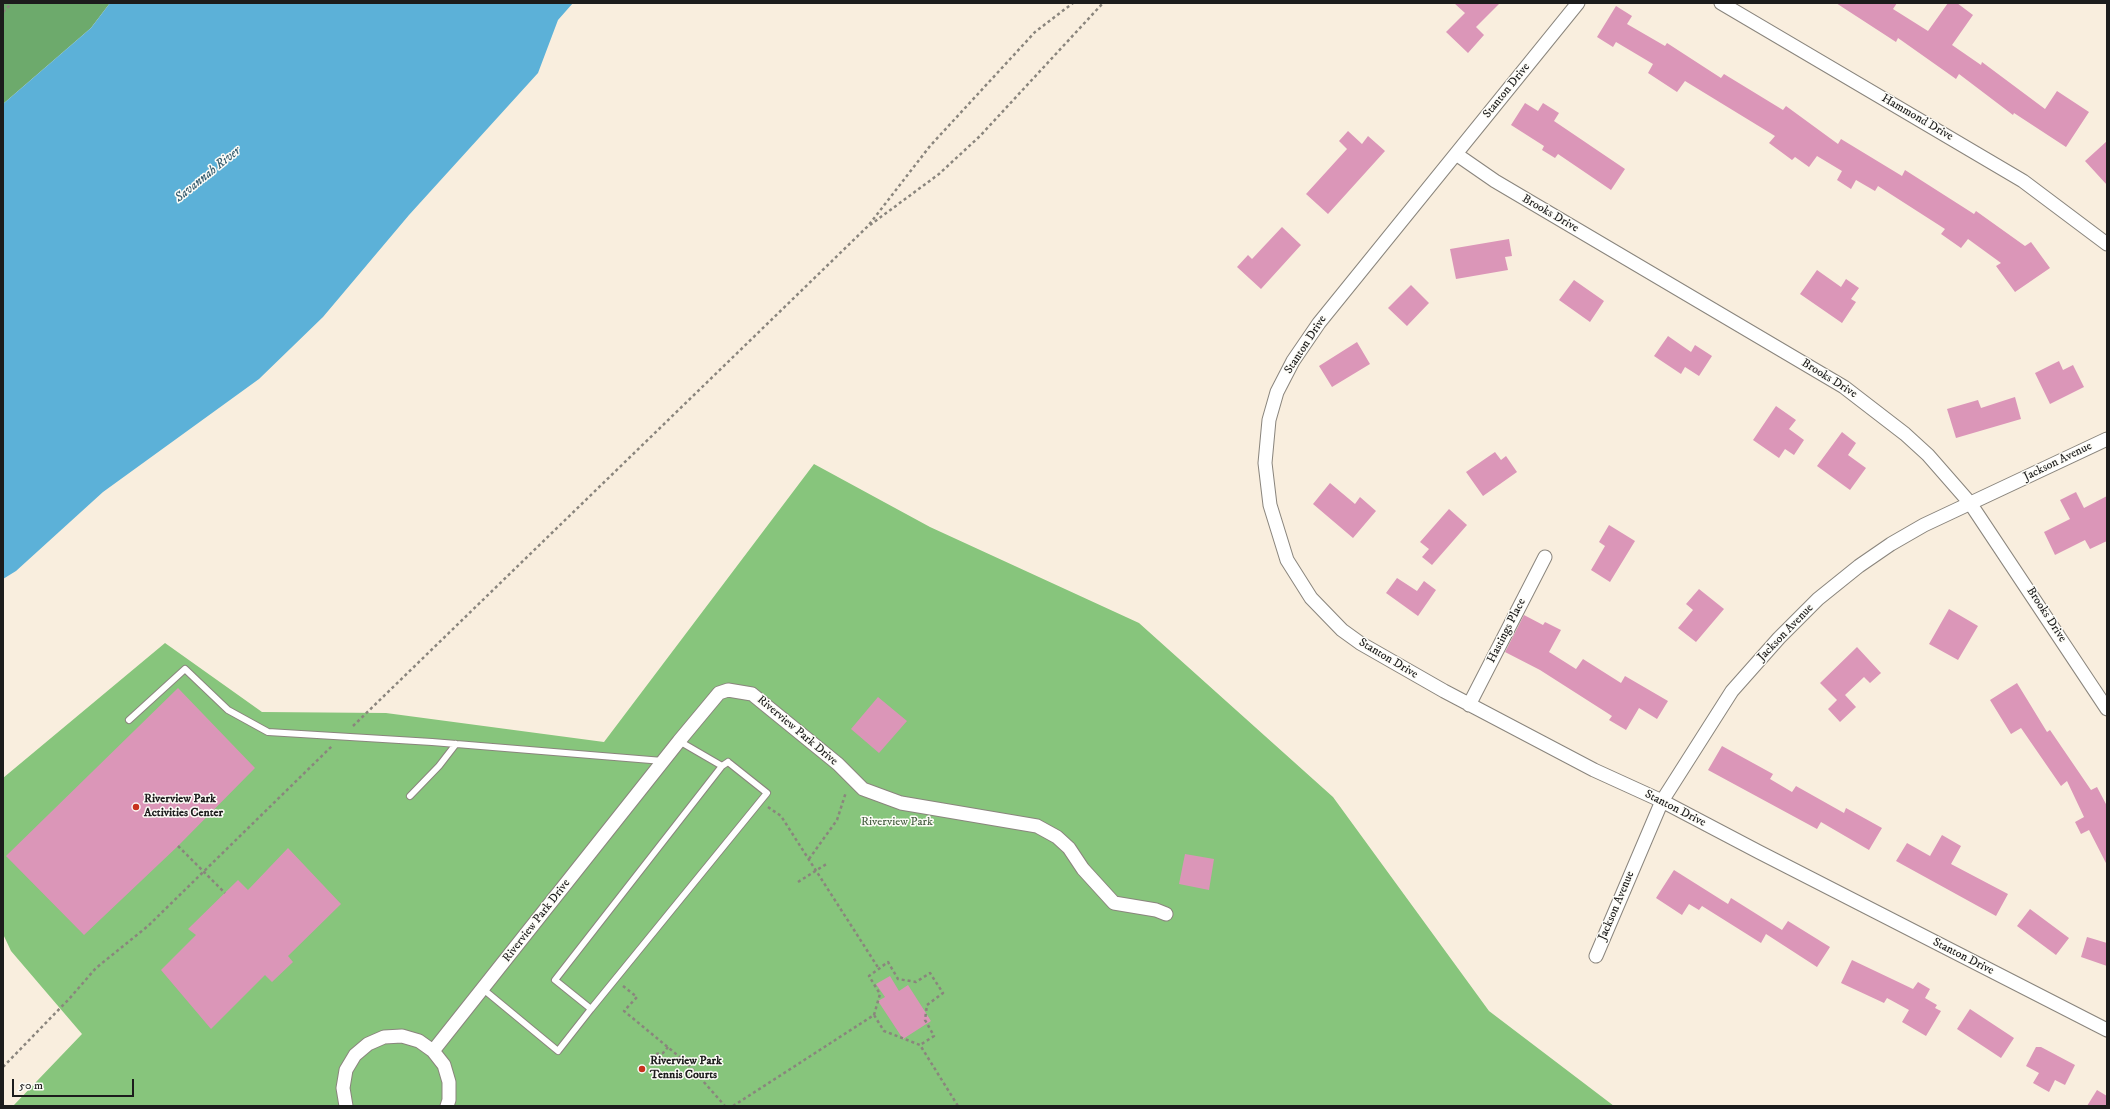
<!DOCTYPE html>
<style>
body{margin:0}
#map{position:relative;width:2110px;height:1109px;overflow:hidden;background:#f9eede;font-family:"IM FELL DW Pica",serif}
canvas{display:block}
.frame{position:absolute;inset:0;border:4px solid #1c1c1c;pointer-events:none}
.scale{position:absolute;left:12px;top:1079px;width:122px;height:18px;box-sizing:border-box;border:2px solid #1c1c1c;border-top:0;padding-left:5px;font-size:12px;line-height:14px;white-space:nowrap;color:#1c1c1c;-webkit-text-stroke:3px #fdfcf7;paint-order:stroke}
</style>
<div id="map">
<canvas width="2110" height="1109"></canvas>
<div class="frame"></div>
<div class="scale">50 m</div>
</div>
<script>
const ctx = document.querySelector('canvas').getContext('2d');
ctx.lineJoin = 'round';
function fillPath(path, color) { ctx.fillStyle = color; ctx.fill(path, 'evenodd'); }
const shape = rows => new Path2D(rows.map(r => 'M' + r).join(''));
function trace(path, color, width, dash) { ctx.strokeStyle = color; ctx.lineWidth = width; ctx.lineCap = dash ? 'butt' : 'round'; ctx.setLineDash(dash || []); ctx.stroke(path); }
function drawText(font, color, halo, rows, align = 'center') {
  ctx.font = font + ' "IM FELL DW Pica",serif'; ctx.lineWidth = 3; ctx.setLineDash([]); ctx.textBaseline = 'middle'; ctx.strokeStyle = halo; ctx.fillStyle = color; for (const [text, x, y, turn = 0] of rows) {
    ctx.save(); ctx.translate(x, y); ctx.rotate((+turn || 0) * Math.PI / 180); ctx.textAlign = isNaN(turn) ? turn : align; if (halo) ctx.strokeText(text, 0, 0); ctx.fillText(text, 0, 0); ctx.restore();
  }
}
fillPath(shape([
 [814,464,930,527,1139,623,1333,797,1489,1011,1614,1106,13,1106,82,1034,11,951,3,934,3,778,165,643,262,712,386,713,604,742]
]), '#87c57c');
fillPath(shape([
 [3,3,110,3,91,28,3,104]
]), '#6daa6c');
fillPath(shape([
 [110,3,573,3,558,20,538,73,409,215,323,317,259,379,103,492,16,571,3,579,3,104,91,28]
]), '#5cb1d8');
fillPath(shape([
 [1454,3,1500,3,1476,27,1484,35,1468,53,1446,32,1465,13],
 [1836,3,1897,3,1893,9,1928,31,1948,3,1957,3,1973,15,1952,45,1981,65,1982,62,2045,109,2057,91,2089,112,2066,147,2014,113,2013,115,1959,74,1956,79,1898,38,1896,42],
 [1616,6,1632,16,1627,24,1665,46,1667,43,1721,78,1724,74,1783,110,1786,106,1838,144,1841,139,1902,176,1905,170,1974,214,1976,211,2025,246,2031,242,2050,268,2015,292,1996,266,2001,263,1968,239,1961,248,1941,234,1945,229,1878,186,1875,191,1856,180,1851,189,1837,180,1842,171,1817,156,1809,167,1795,157,1792,160,1769,143,1775,136,1685,81,1677,92,1648,73,1653,64,1616,42,1613,47,1597,37],
 [1525,103,1538,111,1543,103,1559,113,1554,121,1625,169,1611,190,1558,154,1555,158,1542,150,1544,146,1511,125],
 [1348,131,1362,144,1368,136,1385,151,1328,214,1306,194,1347,149,1339,141],
 [2107,141,2107,185,2085,161],
 [1282,227,1301,245,1261,289,1237,267,1248,255,1252,259],
 [1509,239,1512,256,1505,257,1508,270,1456,279,1450,249],
 [1817,270,1841,287,1846,279,1859,288,1851,299,1856,302,1842,323,1800,294],
 [1574,280,1604,301,1590,322,1559,300],
 [1411,285,1429,303,1407,326,1388,308],
 [1668,336,1691,352,1695,345,1712,356,1699,376,1685,367,1681,374,1654,356],
 [1357,342,1370,364,1332,387,1319,366],
 [2059,361,2063,370,2073,365,2084,387,2050,404,2035,373],
 [2015,397,2021,419,1956,438,1947,409,1978,400,1981,408],
 [1776,406,1796,420,1789,429,1804,440,1794,455,1785,449,1779,458,1753,440],
 [1842,432,1856,443,1848,455,1866,468,1850,490,1817,466],
 [1495,452,1501,460,1506,456,1517,472,1483,496,1466,472],
 [1330,483,1355,504,1360,497,1376,511,1353,538,1313,504],
 [2076,492,2084,508,2107,496,2107,541,2090,549,2085,540,2055,555,2044,532,2070,519,2060,500],
 [1449,509,1467,525,1432,565,1422,557,1429,549,1420,542],
 [1609,525,1635,541,1610,582,1591,570,1605,546,1599,542],
 [1397,578,1417,591,1424,581,1436,590,1418,616,1386,593],
 [1699,589,1724,609,1696,642,1678,628,1693,610,1686,604],
 [1949,609,1978,626,1958,660,1929,644],
 [1524,615,1543,625,1545,622,1561,630,1549,652,1576,669,1583,659,1621,683,1625,676,1668,701,1657,719,1639,708,1626,730,1609,720,1612,716,1540,670,1505,652],
 [1857,647,1881,673,1870,683,1864,677,1845,695,1856,707,1840,722,1828,709,1837,700,1820,683],
 [2017,683,2047,732,2050,730,2091,790,2097,787,2107,806,2107,865,2089,830,2081,834,2075,822,2084,817,2067,781,2061,786,2021,728,2011,734,1990,700],
 [178,688,255,768,178,846,84,935,6,856],
 [878,697,907,721,879,753,851,729],
 [1722,746,1773,774,1770,779,1792,792,1796,786,1844,813,1846,808,1882,828,1869,850,1821,822,1817,829,1708,770],
 [1942,835,1961,846,1951,864,2008,894,1996,916,1896,861,1907,843,1930,856],
 [288,848,341,904,288,956,293,962,272,982,265,975,211,1029,161,970,196,935,188,929,238,880,248,890],
 [1185,854,1214,859,1209,890,1179,884],
 [1674,870,1728,904,1731,898,1782,930,1788,921,1830,947,1817,967,1766,934,1761,943,1702,906,1699,910,1689,904,1682,915,1656,898],
 [2030,909,2069,938,2056,955,2017,926],
 [2087,937,2107,943,2107,966,2081,957],
 [1852,960,1913,989,1918,982,1930,989,1925,998,1937,1005,1935,1008,1941,1011,1926,1036,1902,1022,1909,1010,1887,998,1884,1003,1841,983],
 [890,976,899,991,908,985,931,1021,903,1039,878,1001,885,997,876,984],
 [1970,1009,2014,1038,2001,1058,1957,1029],
 [2036,1047,2041,1047,2075,1065,2065,1085,2055,1080,2049,1092,2033,1083,2039,1073,2026,1066],
 [2097,1090,2107,1096,2107,1106,2087,1106]
]), '#db96b8');
const lane = shape([
 [129,720,185,669,228,710,268,732,432,742,663,761],
 [679,741,722,766],
 [728,762,767,793,591,1009,555,980,722,766,728,762],
 [410,796,439,766,456,744],
 [483,989,558,1051,591,1009]
]);
const street = shape([
 [1578,3,1319,323,1293,361,1277,392,1269,420,1265,463,1270,505,1287,560,1311,598,1342,630,1360,643,1444,691,1594,770,1662,801,1759,852,2107,1030],
 [1721,3,2023,181,2107,244],
 [1456,154,1495,181,1844,387,1905,434,1928,455,1970,503,2107,709],
 [1469,705,1545,557],
 [1596,956,1662,801,1732,691,1779,638,1818,599,1859,566,1891,544,1924,525,2107,439],
 [433,1051,679,741,719,693,728,690,752,694,838,764,863,789,901,803,1037,826,1057,837,1069,848,1083,869,1114,903,1156,910,1166,914],
 [346,1106,343,1088,346,1070,355,1055,368,1044,384,1037,402,1036,419,1041,433,1051,444,1065,449,1082,449,1100,447,1106]
]);
trace(lane, '#8a857d', 8);
trace(street, '#8a857d', 15);
trace(shape([
 [3,12,12,3],
 [870,225,939,174,980,136,1103,3],
 [353,726,868,226,930,146,1035,32,1073,3],
 [768,807,781,816,879,969],
 [809,859,837,820,846,792],
 [798,882,828,863],
 [623,986,637,997,624,1011,687,1063,725,1106],
 [874,1015,880,994,869,976,888,962,898,979,916,982,930,973,943,993,927,1005,925,1020,934,1036,920,1045],
 [656,1054,663,1053,668,1047],
 [3,1067,69,999,96,968,148,926,332,746],
 [733,1106,874,1015,884,1031,920,1045,958,1106]
]), '#8a857d', 2.5, [3, 3]);
trace(lane, '#fff', 6);
trace(street, '#fff', 13);
trace(shape([
 [178,846,225,893]
]), '#8a857d', 2.5, [3, 3]);
for (const [x, y, r, color] of [
 [136,807,4,"#c8321e"],
 [642,1069,4,"#c8321e"]
]) { const dot = new Path2D(); dot.arc(x, y, r, 0, 2 * Math.PI); ctx.fillStyle = color; ctx.fill(dot); trace(dot, '#fdfcf7', 1.5); }
drawText('12px', '#1c1c1c', '#fdfcf7', [
 ["Stanton Drive",1507,91,-51],
 ["Hammond Drive",1917,118,30],
 ["Brooks Drive",1550,214,30],
 ["Stanton Drive",1306,345,-57],
 ["Brooks Drive",1829,379,32],
 ["Jackson Avenue",2058,462,-26],
 ["Brooks Drive",2046,615,57],
 ["Hastings Place",1507,631,-63],
 ["Jackson Avenue",1786,633,-46],
 ["Stanton Drive",1388,659,31],
 ["Riverview Park Drive",797,731,40],
 ["Stanton Drive",1675,809,27],
 ["Jackson Avenue",1617,906,-67],
 ["Riverview Park Drive",537,921,-52],
 ["Stanton Drive",1963,957,27]
]);
drawText('bold 12px', '#1c1c1c', '#fdfcf7', [
 ["Riverview Park",144,800],
 ["Activities Center",144,814],
 ["Riverview Park",650,1062],
 ["Tennis Courts",650,1076]
], 'left');
drawText('12px', '#476042', '#fdfcf7', [
 ["Riverview Park",897,823]
]);
drawText('italic 13px', '#395f71', '#fdfcf7', [
 ["Savannah River",208,175,-39]
]);
</script>
